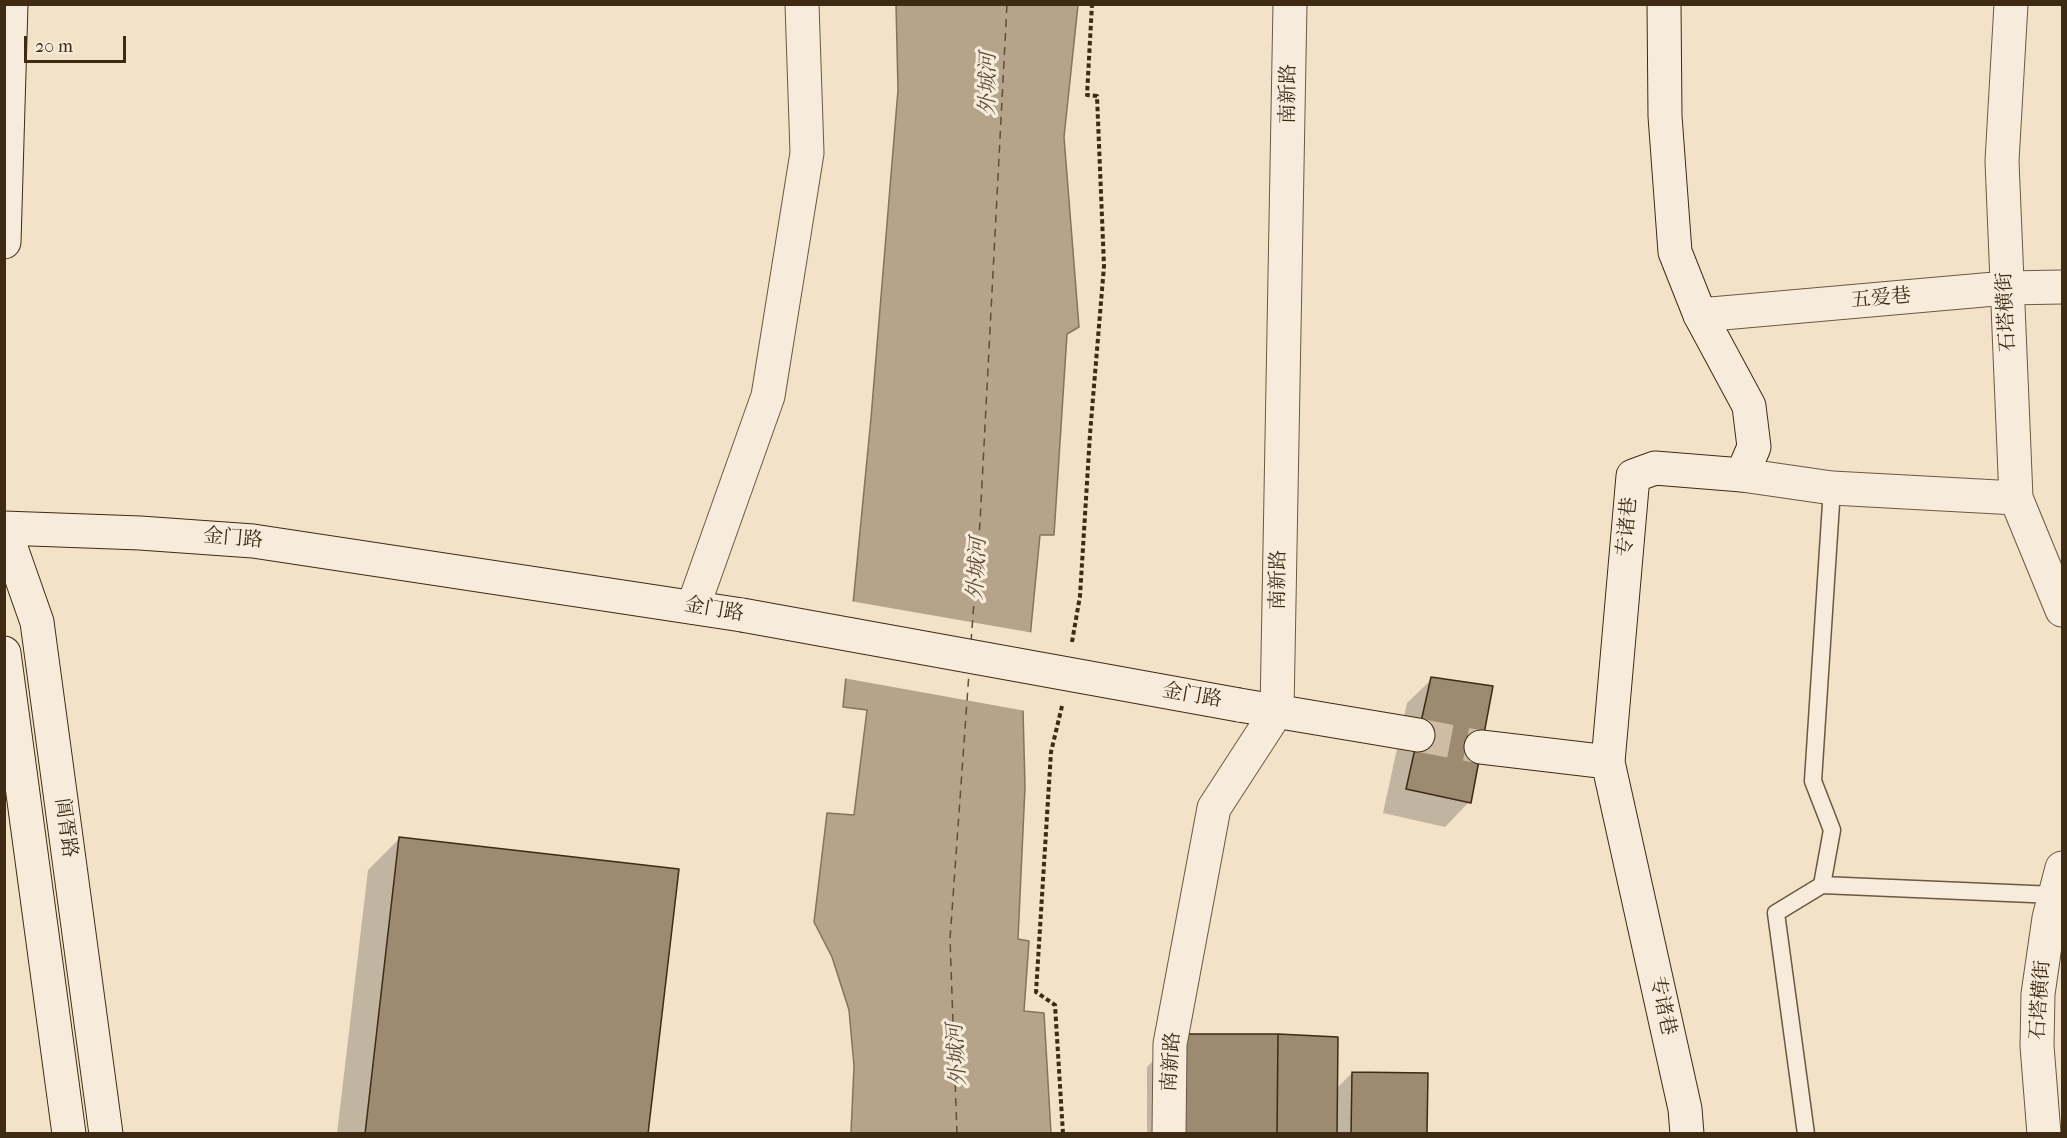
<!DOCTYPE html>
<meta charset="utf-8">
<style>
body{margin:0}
#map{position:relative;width:2067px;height:1138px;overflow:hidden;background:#f2e2c8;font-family:"IM FELL French Canon",serif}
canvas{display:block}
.frame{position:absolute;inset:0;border:6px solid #3f2a13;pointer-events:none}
.scale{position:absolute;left:24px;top:36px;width:102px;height:27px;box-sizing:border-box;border:3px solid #3f2a13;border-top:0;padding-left:8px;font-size:18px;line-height:21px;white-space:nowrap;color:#3f2a13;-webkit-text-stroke:4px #f7ecdb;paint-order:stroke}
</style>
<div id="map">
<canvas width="2067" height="1138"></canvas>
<div class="frame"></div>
<div class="scale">20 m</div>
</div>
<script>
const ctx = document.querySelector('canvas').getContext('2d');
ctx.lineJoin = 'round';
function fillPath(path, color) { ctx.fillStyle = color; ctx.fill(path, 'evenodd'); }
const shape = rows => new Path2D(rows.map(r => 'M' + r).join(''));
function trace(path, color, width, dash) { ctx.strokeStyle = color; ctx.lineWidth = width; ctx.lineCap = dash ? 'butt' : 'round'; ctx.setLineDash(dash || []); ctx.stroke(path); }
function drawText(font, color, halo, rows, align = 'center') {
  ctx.font = font + ' "IM FELL French Canon","Noto Serif SC",serif'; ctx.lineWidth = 6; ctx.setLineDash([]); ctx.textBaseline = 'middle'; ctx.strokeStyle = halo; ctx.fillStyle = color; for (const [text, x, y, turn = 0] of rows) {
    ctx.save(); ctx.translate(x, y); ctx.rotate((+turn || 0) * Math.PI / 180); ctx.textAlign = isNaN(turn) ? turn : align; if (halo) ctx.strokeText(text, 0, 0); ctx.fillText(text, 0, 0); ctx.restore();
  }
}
const water = shape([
 [896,5,1078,5,1064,137,1079,327,1067,334,1054,535,1040,535,1023,710,1025,787,1018,939,1029,941,1024,1011,1044,1013,1051,1133,851,1133,854,1066,849,1010,832,957,814,922,827,813,854,815,867,710,843,707,871,418,898,90,896,5]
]);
fillPath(water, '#b5a38a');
trace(water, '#86735a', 1.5);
fillPath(shape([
 [850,601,1034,633,1026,711,843,678]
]), '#f2e2c8');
fillPath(shape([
 [1432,679,1469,802,1445,827,1383,813,1407,703],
 [399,839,647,1134,337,1134,368,870],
 [1179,1035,1336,1089,1352,1073,1426,1134,1147,1134,1147,1067]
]), '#0003');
trace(shape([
 [971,642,980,522,1007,4],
 [957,1134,950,939,969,673]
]), '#624e37', 1.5, [8, 6]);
const building = shape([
 [1431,677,1493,686,1471,803,1406,789,1431,677],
 [399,837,679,869,648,1134,365,1134,399,837],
 [1178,1034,1278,1034,1277,1134,1178,1134,1178,1034],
 [1278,1034,1338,1037,1337,1134,1277,1134,1278,1034],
 [1352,1072,1428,1073,1427,1134,1351,1134,1352,1072]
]);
fillPath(building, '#9c8a71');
trace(building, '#3f2a13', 1.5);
trace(shape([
 [1418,735,1481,747]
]), '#cebda4', 33, [33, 16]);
const lane = shape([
 [1822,885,1832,830,1813,781,1832,488],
 [1806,1134,1776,913,1822,885,2055,895]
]);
const street = shape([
 [2011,4,2002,161,2016,498,2062,610],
 [1700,315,2006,288,2062,287],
 [1742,475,1832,488,2016,498],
 [693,607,768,396,807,153,802,4],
 [1169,1134,1170,1044,1214,808,1277,711,1290,4],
 [2044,1134,2037,1046,2038,994,2049,918,2062,868]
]);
const secondary = shape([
 [1664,4,1665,116,1675,252,1700,315,1749,406,1754,447,1742,475,1655,468,1633,476,1608,762,1685,1109,1687,1134],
 [4,242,11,4],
 [4,653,69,1134],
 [1239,705,1418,735],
 [1481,747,1608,762],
 [106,1134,37,622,4,528,140,533,253,541,742,615]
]);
trace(lane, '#6c5840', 19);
trace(street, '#6c5840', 35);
trace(secondary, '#3f2a13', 35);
trace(shape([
 [1072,642,1080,596,1090,434,1104,266,1097,96,1087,95,1092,4],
 [1062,706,1051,752,1036,992,1055,1005,1063,1134]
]), '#3f2a13', 4, [4.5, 3]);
trace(lane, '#f7ecdb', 16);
trace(street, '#f7ecdb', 33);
trace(secondary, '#f7ecdb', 33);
const secondaryBridge = shape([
 [742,615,1239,705]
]);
trace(secondaryBridge, '#3f2a13', 35, []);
trace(secondaryBridge, '#f7ecdb', 33);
drawText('20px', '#3f2a13', '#f7ecdb', [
 ["南新路",1289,94,-89],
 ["五爱巷",1881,299,-5],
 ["石塔横街",2007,312,-93],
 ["专诸巷",1628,527,-85],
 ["金门路",233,539,5],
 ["南新路",1279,580,-89],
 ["金门路",714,610,10],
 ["金门路",1192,696,10],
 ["阊胥路",65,828,82],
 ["石塔横街",2041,1000,-86],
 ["专诸巷",1662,1006,78],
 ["南新路",1172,1062,-86]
]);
drawText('italic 21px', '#624e37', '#f7ecdb', [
 ["外城河",989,84,-89],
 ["外城河",978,569,-87],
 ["外城河",958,1055,-94]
]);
</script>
